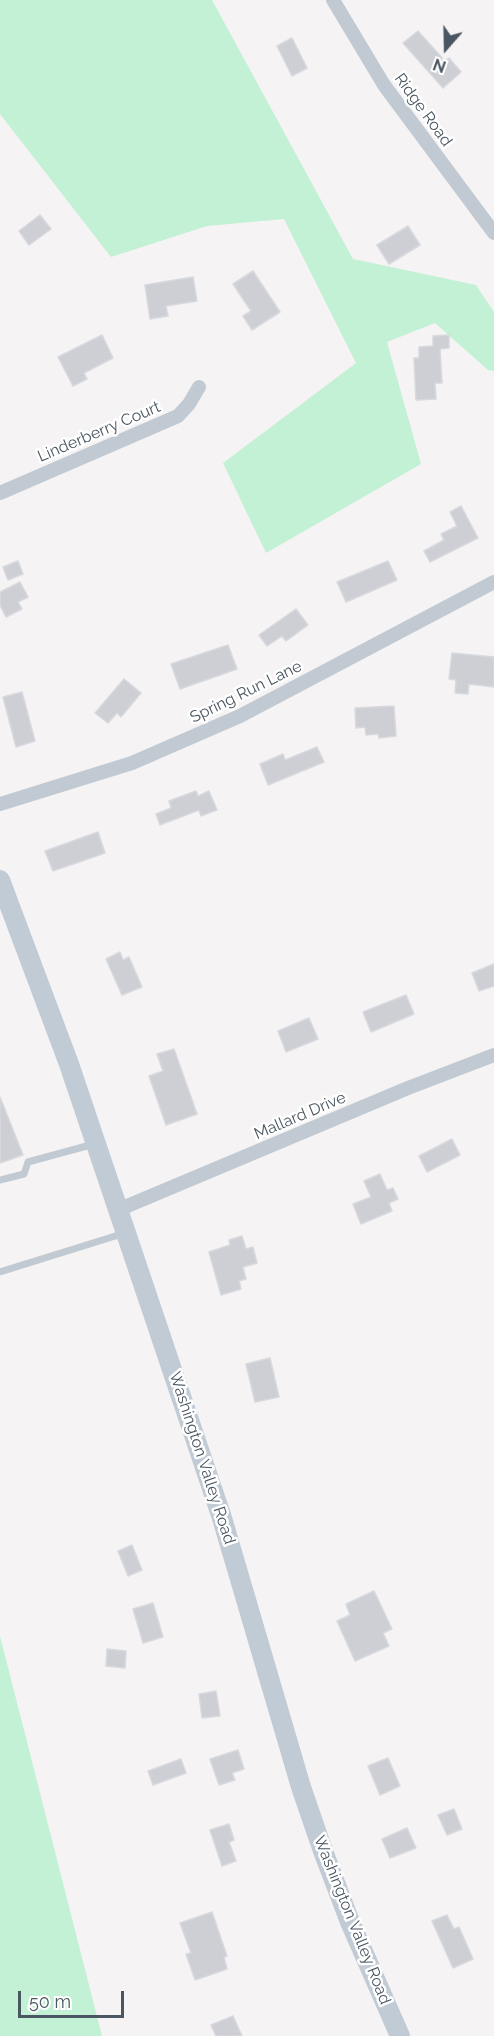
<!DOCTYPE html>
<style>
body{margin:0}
#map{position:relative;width:494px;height:2036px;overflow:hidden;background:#f5f3f3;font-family:Raleway,sans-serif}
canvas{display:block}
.north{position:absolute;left:416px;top:18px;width:60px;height:60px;-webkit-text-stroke:4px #fff;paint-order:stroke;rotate:200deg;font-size:16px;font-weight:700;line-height:24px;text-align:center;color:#4a5661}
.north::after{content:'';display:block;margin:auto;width:21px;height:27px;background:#4a5661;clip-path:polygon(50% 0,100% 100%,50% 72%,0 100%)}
.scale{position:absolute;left:18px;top:1991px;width:106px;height:27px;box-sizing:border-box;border:3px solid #4a5661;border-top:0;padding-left:8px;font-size:18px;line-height:21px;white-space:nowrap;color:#4a5661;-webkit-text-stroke:4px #fff;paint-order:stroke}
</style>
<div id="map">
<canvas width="494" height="2036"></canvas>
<div class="north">N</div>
<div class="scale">50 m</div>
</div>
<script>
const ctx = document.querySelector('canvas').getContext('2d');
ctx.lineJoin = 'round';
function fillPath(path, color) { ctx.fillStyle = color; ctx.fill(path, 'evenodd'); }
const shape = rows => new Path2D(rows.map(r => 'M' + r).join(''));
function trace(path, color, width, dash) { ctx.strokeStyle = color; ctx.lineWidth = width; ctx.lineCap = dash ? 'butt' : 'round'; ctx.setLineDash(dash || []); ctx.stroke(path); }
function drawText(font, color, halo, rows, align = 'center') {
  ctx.font = font + ' Raleway,sans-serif'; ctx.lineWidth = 5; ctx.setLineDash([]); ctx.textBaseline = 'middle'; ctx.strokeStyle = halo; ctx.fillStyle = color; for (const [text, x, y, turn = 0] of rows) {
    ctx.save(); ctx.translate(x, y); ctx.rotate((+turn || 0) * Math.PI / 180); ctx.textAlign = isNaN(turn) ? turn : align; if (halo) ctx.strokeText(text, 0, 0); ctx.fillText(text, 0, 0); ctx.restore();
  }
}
fillPath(shape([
 [0,0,212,0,353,259,476,285,494,312,494,371,488,370,435,323,387,342,421,464,266,553,223,463,356,363,284,219,207,226,111,257,0,114],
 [0,1636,102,2036,0,2036]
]), '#c3f1d5');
const building = shape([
 [418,31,445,61,449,58,461,72,443,88,403,43,418,31],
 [292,38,307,68,292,76,277,46,292,38],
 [40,215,51,229,29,245,19,231,40,215],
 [408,226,420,245,389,264,377,245,408,226],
 [253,271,280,312,252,330,243,316,251,311,233,284,253,271],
 [193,277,197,301,166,306,168,316,150,319,145,285,193,277],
 [102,335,113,358,84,373,87,379,73,386,58,357,102,335],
 [449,335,449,348,440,349,442,383,435,383,436,399,416,400,414,358,419,358,419,347,433,346,433,336,449,335],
 [461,506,478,538,430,562,424,551,444,540,441,534,457,526,450,512,461,506],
 [18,561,23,574,8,580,3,567,18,561],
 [388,561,397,580,346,602,337,582,388,561],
 [20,582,28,597,18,602,22,609,6,617,0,605,0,592,20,582],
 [296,609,308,625,286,641,282,636,267,646,259,635,296,609],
 [228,645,237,669,180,689,171,664,228,645],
 [452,653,494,657,494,687,469,684,468,694,455,693,456,680,449,679,452,653],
 [124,679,141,693,121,717,117,713,108,723,95,713,124,679],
 [22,692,35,741,16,747,3,697,22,692],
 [394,706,396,736,379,738,378,734,366,735,365,727,356,728,355,708,394,706],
 [317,747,324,762,268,785,260,764,283,754,285,760,317,747],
 [196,791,198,796,209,791,217,810,201,816,199,810,160,825,156,814,171,808,169,801,196,791],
 [98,832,105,853,53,871,45,851,98,832],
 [120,952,123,960,129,957,142,987,122,995,106,959,120,952],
 [494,964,494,986,479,991,472,973,494,964],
 [406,995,414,1014,371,1032,363,1012,406,995],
 [309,1018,318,1039,286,1052,278,1031,309,1018],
 [174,1049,197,1114,166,1125,149,1076,163,1071,157,1054,174,1049],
 [0,1097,23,1155,0,1163,0,1097],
 [452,1139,460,1155,427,1172,419,1156,452,1139],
 [380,1174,387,1190,393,1188,398,1199,389,1203,392,1211,361,1224,353,1204,371,1197,364,1181,380,1174],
 [242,1236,246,1249,253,1247,257,1263,243,1267,246,1279,239,1281,241,1289,221,1295,209,1252,230,1245,229,1240,242,1236],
 [270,1358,279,1397,255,1402,246,1364,270,1358],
 [132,1545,142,1570,128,1576,118,1551,132,1545],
 [374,1591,392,1629,383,1633,389,1646,355,1661,337,1621,350,1615,346,1604,374,1591],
 [153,1603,163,1637,143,1643,133,1609,153,1603],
 [107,1649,126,1651,125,1668,106,1666,107,1649],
 [216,1691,220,1716,202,1718,199,1694,216,1691],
 [238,1750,244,1769,232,1773,235,1780,219,1785,210,1759,238,1750],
 [388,1758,400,1786,380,1795,368,1766,388,1758],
 [181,1759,186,1773,153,1785,148,1771,181,1759],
 [454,1809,462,1829,447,1835,438,1815,454,1809],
 [229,1824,234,1840,229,1842,236,1861,222,1866,210,1830,229,1824],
 [407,1828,416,1848,390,1858,382,1839,407,1828],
 [212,1912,227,1956,224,1957,227,1969,195,1980,186,1954,191,1953,180,1923,212,1912],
 [447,1915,454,1929,459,1927,473,1959,453,1968,432,1921,447,1915],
 [233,2016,242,2036,216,2036,211,2025,233,2016]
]);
fillPath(building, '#cdcfd5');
trace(building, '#d7d9de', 1.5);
trace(shape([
 [0,1180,24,1174,28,1162,94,1144],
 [0,1272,125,1233]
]), '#c1cad2', 7);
trace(shape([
 [333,0,384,85,494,233],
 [0,493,178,416,189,404,199,387],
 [0,804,132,763,240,716,494,582],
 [120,1209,408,1088,494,1055]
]), '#c1cad2', 14);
trace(shape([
 [0,880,69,1064,222,1518,301,1787,323,1851,350,1922,400,2036]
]), '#c1cbd6', 20);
drawText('16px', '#4a5661', '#fff', [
 ["Ridge Road",423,110,54],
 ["Linderberry Court",99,432,-23],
 ["Spring Run Lane",246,692,-26],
 ["Mallard Drive",300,1116,-23],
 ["Washington Valley Road",202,1458,72],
 ["Washington Valley Road",352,1920,68]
]);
</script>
